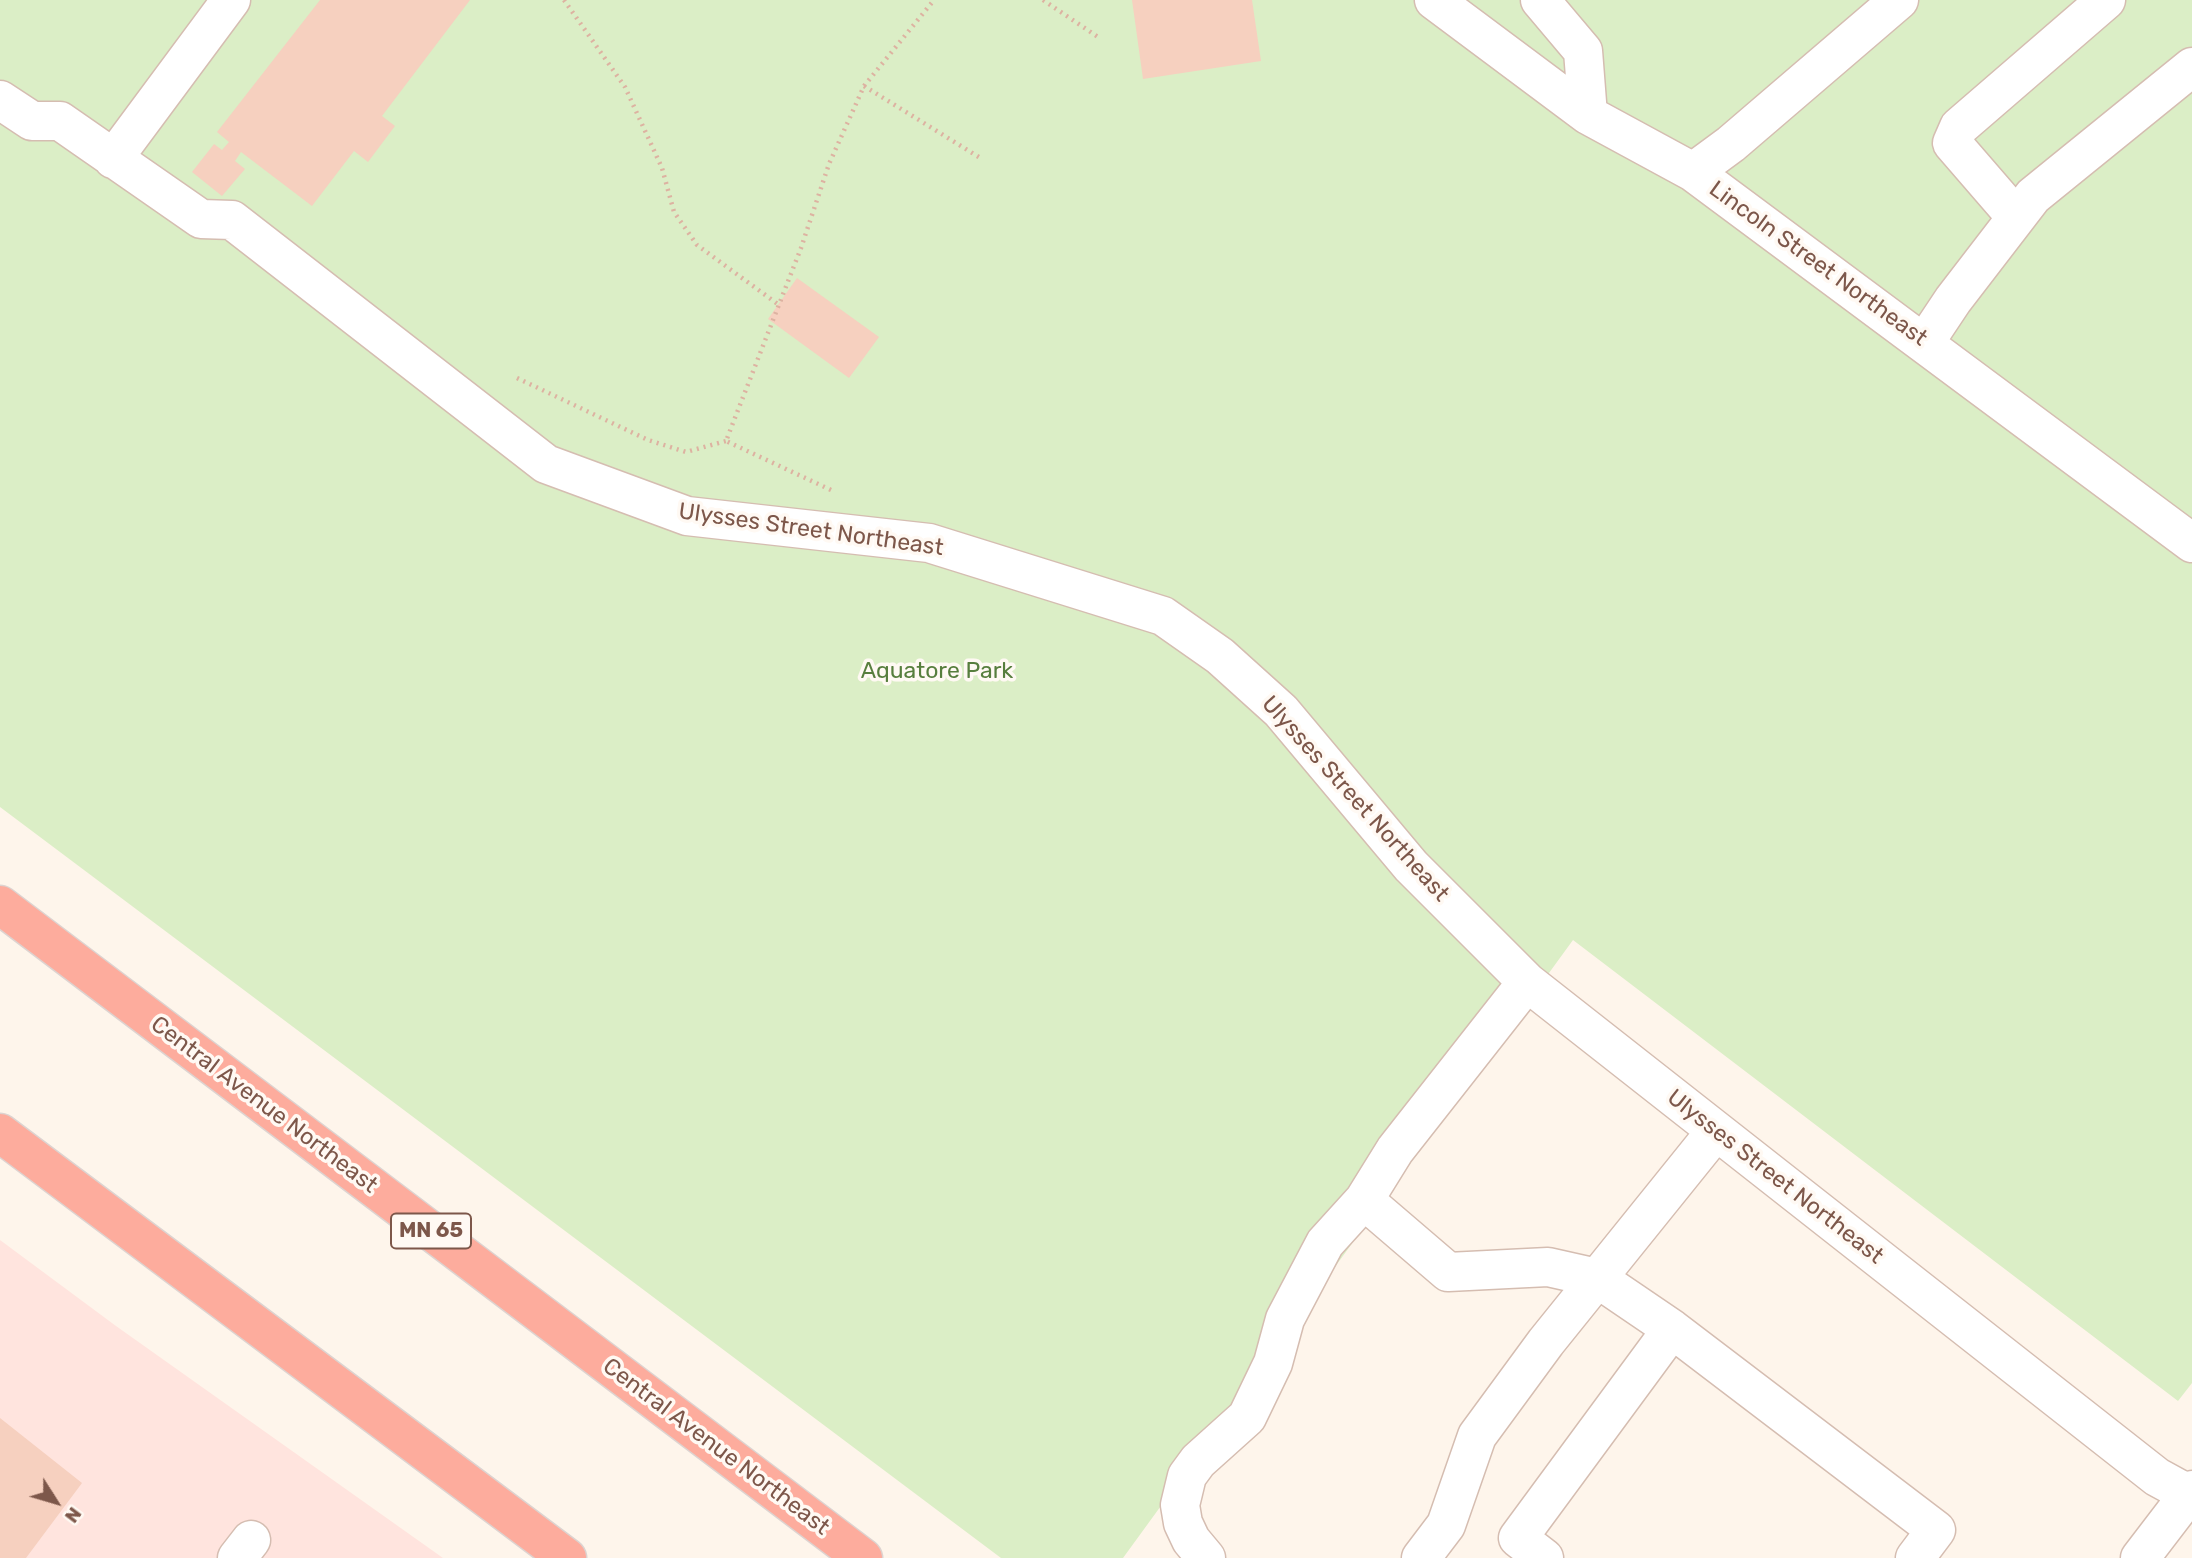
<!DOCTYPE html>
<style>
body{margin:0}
#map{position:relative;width:2192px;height:1558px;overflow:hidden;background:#fef5eb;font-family:Rubik,sans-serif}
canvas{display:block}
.north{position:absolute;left:21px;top:1467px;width:70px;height:70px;-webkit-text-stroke:5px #fff9f3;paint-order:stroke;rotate:127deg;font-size:19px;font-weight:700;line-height:28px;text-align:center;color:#7d574a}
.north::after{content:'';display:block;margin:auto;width:24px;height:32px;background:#7d574a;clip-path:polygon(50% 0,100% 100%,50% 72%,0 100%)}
</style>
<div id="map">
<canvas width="2192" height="1558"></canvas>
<div class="north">N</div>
</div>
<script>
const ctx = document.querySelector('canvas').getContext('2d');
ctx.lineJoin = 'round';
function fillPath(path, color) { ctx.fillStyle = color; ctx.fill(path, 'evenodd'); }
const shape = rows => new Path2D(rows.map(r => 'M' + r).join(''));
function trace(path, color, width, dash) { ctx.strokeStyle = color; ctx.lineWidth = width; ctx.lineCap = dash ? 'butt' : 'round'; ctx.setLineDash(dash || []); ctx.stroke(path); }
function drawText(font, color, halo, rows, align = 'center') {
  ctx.font = font + ' Rubik,sans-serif'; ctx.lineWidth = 7; ctx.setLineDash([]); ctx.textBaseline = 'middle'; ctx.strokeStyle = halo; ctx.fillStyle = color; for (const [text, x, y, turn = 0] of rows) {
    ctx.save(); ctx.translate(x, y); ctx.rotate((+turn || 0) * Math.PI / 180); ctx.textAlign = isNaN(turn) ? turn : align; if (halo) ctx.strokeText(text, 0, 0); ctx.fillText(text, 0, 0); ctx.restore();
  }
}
fillPath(shape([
 [0,1240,116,1326,443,1558,0,1558]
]), '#ffe4de');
fillPath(shape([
 [0,0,2192,0,2192,1383,2178,1401,1573,940,1123,1558,1001,1558,0,807]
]), '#dbeec6');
fillPath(shape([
 [320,0,470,0,382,116,395,126,368,162,354,151,312,206,241,152,235,161,245,169,222,196,192,172,214,144,222,150,229,142,217,132],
 [1132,0,1252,0,1261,61,1143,79],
 [797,278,879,337,849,378,768,319],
 [0,1418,82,1483,26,1558,0,1558]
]), '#f6d0bf');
const minor = shape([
 [1434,0,1588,115,1693,172,2192,543],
 [1540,0,1583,51,1588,115],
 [0,100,32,121,60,121,201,219,232,220,546,464,687,516,929,543,1163,616,1220,656,1281,711,1411,866,1527,982,2157,1477,2192,1496],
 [113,159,231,0],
 [1693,172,1731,144,1899,0],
 [2016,217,1952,143,1959,127,2106,0],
 [1925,342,1953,300,2033,196,2192,67],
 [1527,982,1395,1150,1364,1200,1448,1272,1548,1267,1597,1278,1672,1329,1936,1530,1915,1558],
 [237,1558,251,1540],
 [1206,1558,1191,1540,1183,1523,1180,1505,1187,1476,1198,1461,1247,1417,1273,1363,1285,1319,1325,1243,1364,1200],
 [1421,1558,1446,1525,1477,1436,1546,1342,1716,1131],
 [1544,1558,1518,1538,1672,1329],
 [2140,1558,2192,1490]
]);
const highway = shape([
 [0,905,863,1558],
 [0,1133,567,1558]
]);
trace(minor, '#d5bdb1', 41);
trace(highway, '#ddd3d0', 41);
trace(shape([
 [564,0,625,87,662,168,674,212,697,245,779,305],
 [1043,0,1098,37],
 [864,86,982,159],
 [517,378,648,440,686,452,726,441],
 [831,490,726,441,801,248,829,164,864,86,934,0]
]), '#ddb2a1', 4.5, [2, 5]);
trace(minor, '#fff', 38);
trace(highway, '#fdac9d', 38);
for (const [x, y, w] of [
 [431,1231,80]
]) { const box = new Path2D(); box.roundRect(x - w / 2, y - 17.5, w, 35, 5); ctx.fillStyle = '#fff9f3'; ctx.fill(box); trace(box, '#7d574a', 2); }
drawText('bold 21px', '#7d574a', null, [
 ["MN 65",431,1231]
]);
drawText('23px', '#7d574a', '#fff9f3', [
 ["Lincoln Street Northeast",1818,264,36],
 ["Ulysses Street Northeast",811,530,8],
 ["Ulysses Street Northeast",1355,799,48],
 ["Central Avenue Northeast",264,1105,37],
 ["Ulysses Street Northeast",1775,1177,38],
 ["Central Avenue Northeast",716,1447,37]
]);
drawText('23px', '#577e3d', '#fff9f3', [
 ["Aquatore Park",937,671]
]);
</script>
